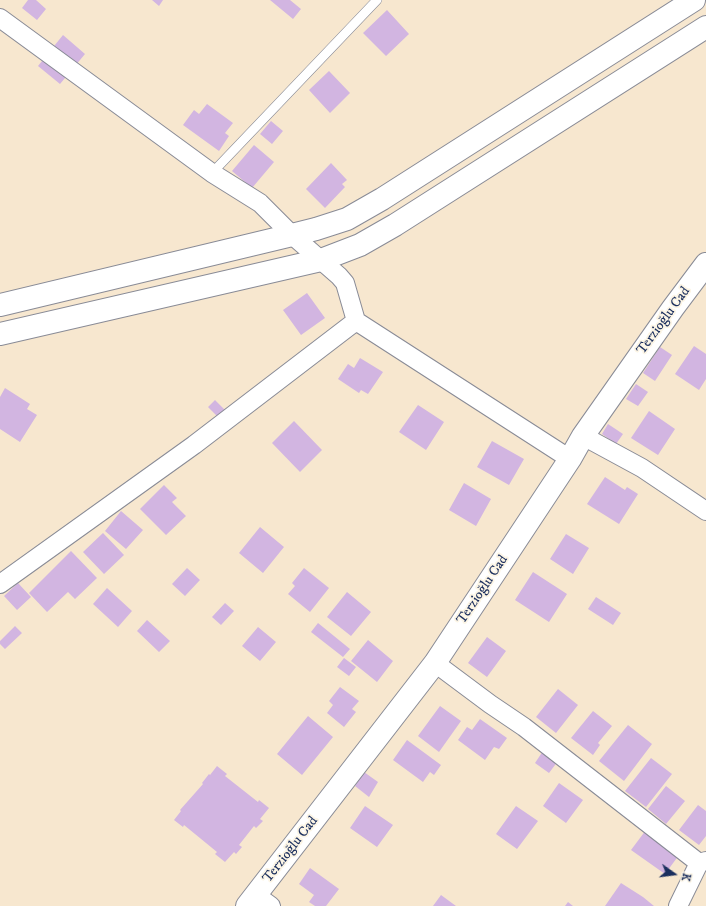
<!DOCTYPE html>
<meta charset="utf-8">
<style>
body{margin:0}
#map{position:relative;width:706px;height:906px;overflow:hidden;background:#f7e7cf;font-family:"IM FELL DW Pica",serif}
canvas{display:block}
.north{position:absolute;left:654px;top:854px;width:40px;height:40px;-webkit-text-stroke:3px #fcf5e5;paint-order:stroke;rotate:104deg;font-size:11px;font-weight:700;line-height:16px;text-align:center;color:#1b2f5e}
.north::after{content:'';display:block;margin:auto;width:14px;height:18px;background:#1b2f5e;clip-path:polygon(50% 0,100% 100%,50% 72%,0 100%)}
</style>
<div id="map">
<canvas width="706" height="906"></canvas>
<div class="north">K</div>
</div>
<script>
const ctx = document.querySelector('canvas').getContext('2d');
ctx.lineJoin = 'round';
function fillPath(path, color) { ctx.fillStyle = color; ctx.fill(path, 'evenodd'); }
const shape = rows => new Path2D(rows.map(r => 'M' + r).join(''));
function trace(path, color, width, dash) { ctx.strokeStyle = color; ctx.lineWidth = width; ctx.lineCap = dash ? 'butt' : 'round'; ctx.setLineDash(dash || []); ctx.stroke(path); }
function drawText(font, color, halo, rows, align = 'center') {
  ctx.font = font + ' "IM FELL DW Pica",serif'; ctx.lineWidth = 3.5; ctx.setLineDash([]); ctx.textBaseline = 'middle'; ctx.strokeStyle = halo; ctx.fillStyle = color; for (const [text, x, y, turn = 0] of rows) {
    ctx.save(); ctx.translate(x, y); ctx.rotate((+turn || 0) * Math.PI / 180); ctx.textAlign = isNaN(turn) ? turn : align; if (halo) ctx.strokeText(text, 0, 0); ctx.fillText(text, 0, 0); ctx.restore();
  }
}
fillPath(shape([
 [28,0,36,0,46,9,37,20,22,8],
 [152,0,163,0,159,6],
 [270,0,290,0,301,9,293,19],
 [387,10,409,34,386,56,363,33],
 [63,35,85,54,60,84,38,66],
 [329,71,350,93,330,113,309,90],
 [207,104,233,123,225,133,229,136,219,151,183,125,194,110,199,114],
 [271,121,283,131,272,144,260,134],
 [254,145,274,162,252,188,232,171],
 [331,163,347,180,342,184,345,187,325,208,306,189],
 [307,293,325,318,301,335,283,310],
 [694,346,706,354,706,379,699,390,675,374],
 [660,347,672,355,655,381,643,373],
 [360,358,383,372,368,394,361,390,359,393,338,379,348,364,354,368],
 [636,384,648,392,638,406,626,399],
 [5,388,30,404,27,409,37,415,20,442,0,429,0,397],
 [215,400,226,411,219,418,208,407],
 [418,405,444,422,426,450,399,432],
 [649,411,675,429,658,455,631,438],
 [294,421,322,450,300,472,272,443],
 [608,424,623,434,616,444,602,434],
 [492,441,524,459,509,485,477,467],
 [605,477,625,490,627,487,638,494,619,524,587,504],
 [464,483,491,499,476,526,449,510],
 [164,485,177,498,172,502,186,516,166,535,140,509],
 [121,511,143,530,126,549,105,531],
 [260,527,284,547,263,573,239,553],
 [103,533,124,555,104,574,83,552],
 [566,534,589,548,573,574,550,559],
 [71,551,97,578,75,599,68,592,47,612,29,593],
 [187,568,200,580,185,596,172,584],
 [304,568,329,588,310,612,288,594,295,586,292,583],
 [533,572,567,594,549,622,515,600],
 [18,583,31,597,17,610,4,596],
 [107,588,132,611,118,627,93,604],
 [347,592,371,612,351,636,327,617],
 [596,597,621,613,613,625,588,609],
 [225,603,234,611,221,625,212,617],
 [147,620,170,641,159,652,137,631],
 [318,623,350,649,343,657,311,632],
 [15,626,22,633,5,649,0,644,0,641],
 [258,627,276,642,260,661,242,646],
 [487,637,506,651,487,677,468,663],
 [368,640,393,661,377,682,351,661],
 [344,658,356,667,349,676,337,667],
 [340,687,359,701,352,709,356,712,344,727,327,713,333,705,329,701],
 [558,689,578,705,556,733,536,717],
 [440,706,461,721,439,752,418,736],
 [593,711,612,726,598,743,600,745,593,755,571,738],
 [308,716,333,737,302,775,277,754],
 [480,719,507,738,499,749,494,747,485,760,458,740,467,727,472,730],
 [628,725,652,744,624,781,599,761],
 [407,740,441,765,434,775,430,772,423,782,393,760],
 [543,751,558,761,549,773,535,763],
 [651,758,672,774,646,807,625,791],
 [217,766,227,774,225,776,258,802,259,800,269,808,260,819,263,821,256,828,254,826,239,845,242,847,236,854,234,852,225,862,215,854,217,852,184,825,183,827,174,820,181,811,180,810,203,784,202,783,209,774,210,775],
 [364,772,378,782,369,797,355,786],
 [559,783,583,800,566,823,543,806],
 [666,786,685,801,666,824,648,809],
 [698,805,706,811,706,836,699,845,679,830],
 [365,806,393,825,377,847,350,828],
 [516,806,538,821,517,849,496,834],
 [646,830,682,851,665,874,631,850],
 [310,868,339,889,326,906,315,906,309,902,314,895,299,884],
 [621,883,643,897,654,906,605,906],
 [441,895,456,906,433,906],
 [568,902,573,906,565,906]
]), '#d2b5e1');
const service = shape([
 [212,173,377,0]
]);
const minor = shape([
 [0,18,212,173,260,203,292,235,339,276,345,283,356,321,570,459],
 [583,436,642,468,706,511],
 [0,584,194,445,356,321],
 [435,663,490,704,524,727,699,863],
 [256,895,271,906],
 [678,906,699,863,706,861]
]);
const tertiary = shape([
 [0,305,292,235,316,229,347,219,382,199,694,0],
 [0,334,321,260,360,245,395,225,706,27],
 [247,906,435,663,570,459,583,436,673,308,706,264]
]);
trace(service, '#898b96', 10);
trace(minor, '#898b96', 20);
trace(tertiary, '#898b96', 24);
trace(service, '#fff', 9);
trace(minor, '#fff', 18);
trace(tertiary, '#fff', 22);
drawText('14px', '#1b2f5e', '#fcf5e5', [
 ["Terzioğlu Cad",664,321,-54],
 ["Terzioğlu Cad",483,590,-56],
 ["Terzioğlu Cad",291,850,-52]
]);
</script>
